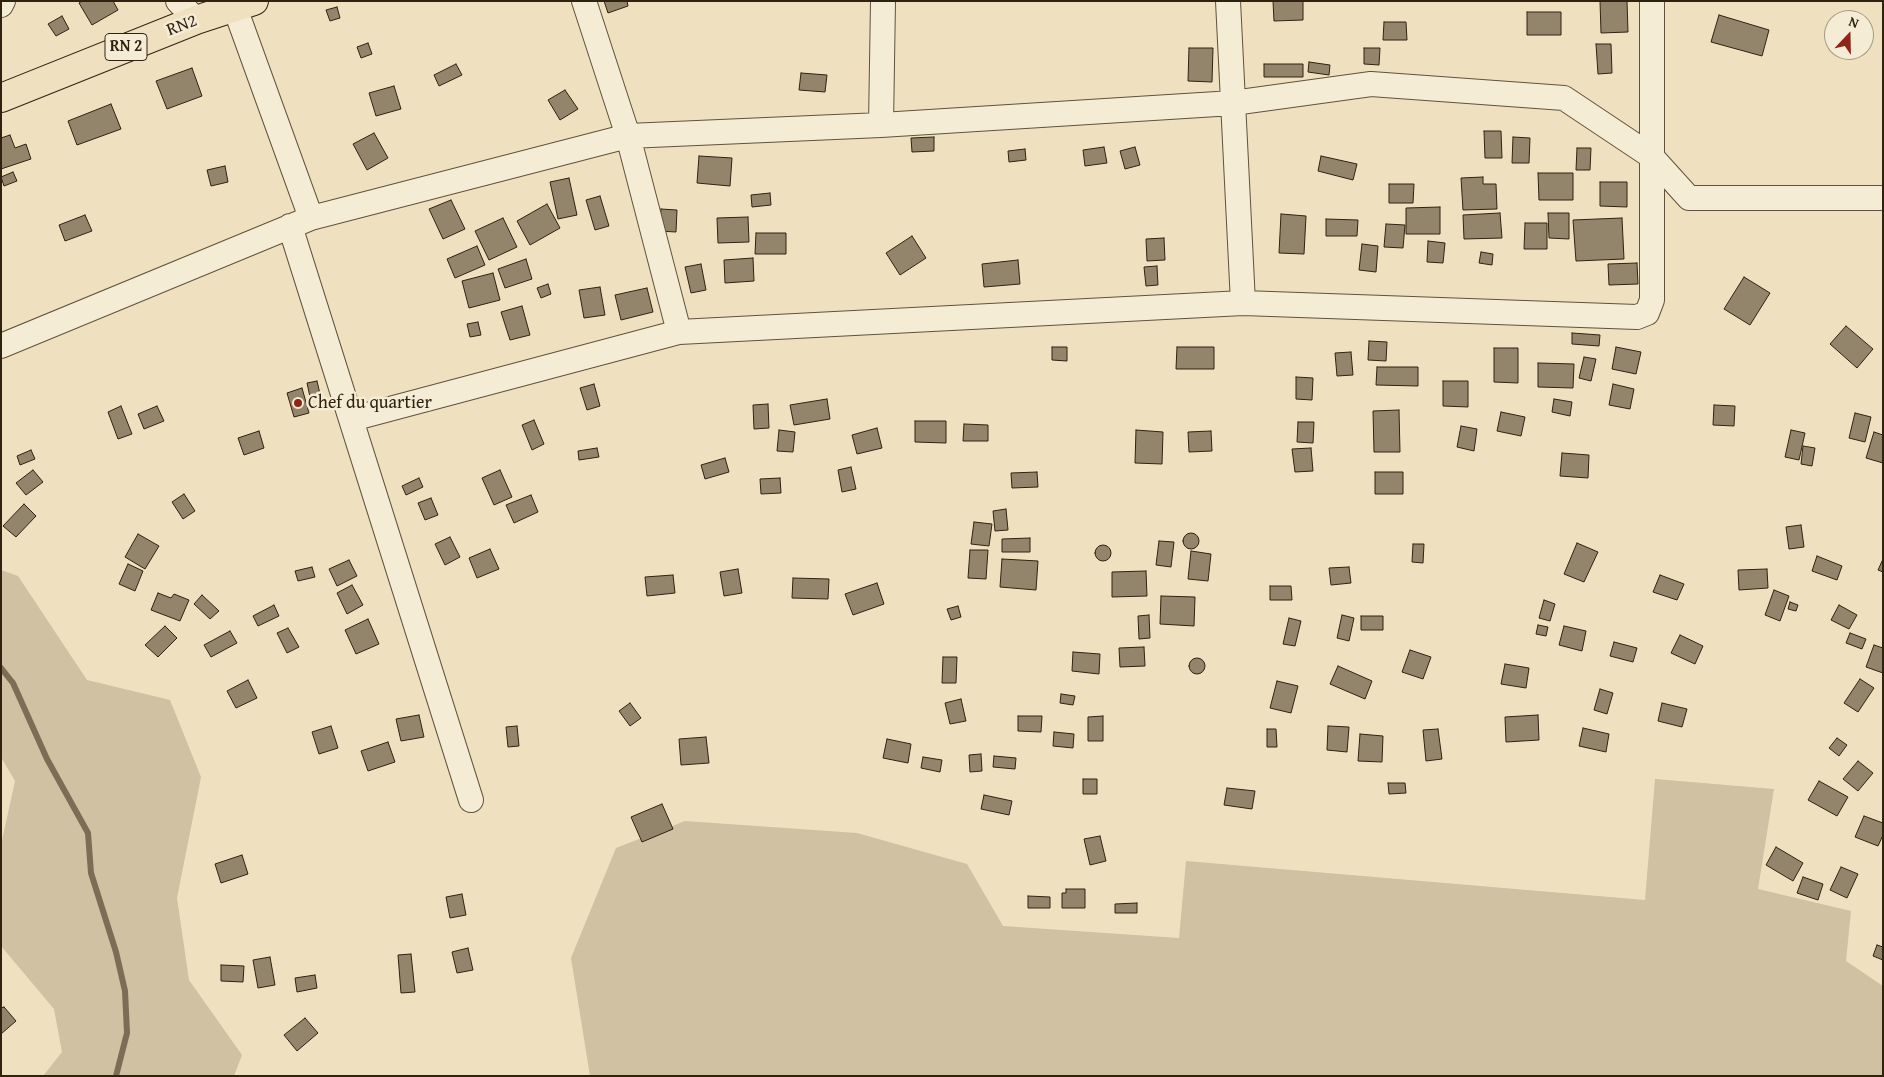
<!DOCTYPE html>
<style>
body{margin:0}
#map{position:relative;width:1884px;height:1077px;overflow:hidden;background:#efe1bf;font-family:"Gentium Book Plus",serif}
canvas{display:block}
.frame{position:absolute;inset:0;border:2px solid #302211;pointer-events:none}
.north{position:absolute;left:1824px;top:10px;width:50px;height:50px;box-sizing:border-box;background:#f5ecd5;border:1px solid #a69b87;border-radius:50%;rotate:21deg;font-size:14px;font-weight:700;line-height:20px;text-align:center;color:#302211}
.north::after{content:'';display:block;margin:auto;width:18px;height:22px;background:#8f2418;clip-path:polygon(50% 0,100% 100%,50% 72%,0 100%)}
</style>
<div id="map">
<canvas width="1884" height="1077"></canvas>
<div class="frame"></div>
<div class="north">N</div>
</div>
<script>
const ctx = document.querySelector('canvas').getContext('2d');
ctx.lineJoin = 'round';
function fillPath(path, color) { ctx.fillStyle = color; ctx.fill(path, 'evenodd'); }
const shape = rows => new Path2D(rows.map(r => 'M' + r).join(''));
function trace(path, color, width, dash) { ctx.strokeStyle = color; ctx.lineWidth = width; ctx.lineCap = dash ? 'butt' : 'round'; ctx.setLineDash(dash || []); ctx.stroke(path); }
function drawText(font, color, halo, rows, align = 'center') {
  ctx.font = font + ' "Gentium Book Plus",serif'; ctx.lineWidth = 5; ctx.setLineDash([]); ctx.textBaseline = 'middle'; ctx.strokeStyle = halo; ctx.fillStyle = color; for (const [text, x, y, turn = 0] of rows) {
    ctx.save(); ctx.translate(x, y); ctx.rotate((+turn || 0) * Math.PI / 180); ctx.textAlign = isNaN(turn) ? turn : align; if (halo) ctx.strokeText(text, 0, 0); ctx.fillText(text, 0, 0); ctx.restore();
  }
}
fillPath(shape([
 [1,570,18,576,87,680,170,700,201,777,177,898,189,980,242,1055,234,1076,43,1076,62,1052,54,1009,1,946,1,845,15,781,1,757],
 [1655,779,1774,789,1758,889,1851,911,1846,961,1883,986,1883,1076,590,1076,571,958,616,848,685,821,857,833,967,864,1003,926,1179,938,1186,861,1645,900]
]), '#cfc1a1');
trace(shape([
 [1,668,13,683,47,759,88,833,91,873,116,952,125,991,127,1033,116,1076]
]), '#7c6e56', 6);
const building = shape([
 [82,1,113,1,118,10,92,25,79,3,82,1],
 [604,1,627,1,628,6,608,13,604,1],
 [1273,1,1303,1,1303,20,1274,21,1273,1],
 [1600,1,1627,1,1628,32,1601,33,1600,1],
 [337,7,340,18,330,21,326,10,337,7],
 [1527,12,1561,12,1561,35,1527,35,1527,12],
 [1719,15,1769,30,1762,56,1711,42,1719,15],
 [62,16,69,29,56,36,48,24,62,16],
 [1384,22,1406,22,1407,40,1383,40,1384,22],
 [368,43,372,54,361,58,357,47,368,43],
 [1596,44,1611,44,1612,73,1598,74,1596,44],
 [1189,48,1213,48,1212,82,1188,81,1189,48],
 [1364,48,1380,48,1379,65,1364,64,1364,48],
 [1309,62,1330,65,1329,75,1308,72,1309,62],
 [456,64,462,75,439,86,434,75,456,64],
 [1264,64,1303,64,1303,77,1264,77,1264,64],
 [192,68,202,96,167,109,156,81,192,68],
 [801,73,827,75,825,92,799,90,801,73],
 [394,86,401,109,376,116,369,93,394,86],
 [565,90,578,109,560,120,548,100,565,90],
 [111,104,121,129,77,145,68,121,111,104],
 [1484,131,1501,131,1502,158,1485,158,1484,131],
 [374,133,388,158,367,170,353,144,374,133],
 [10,135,15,148,26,144,31,159,1,169,1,138,10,135],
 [934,137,934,151,912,152,911,138,934,137],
 [1513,137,1530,138,1529,163,1512,163,1513,137],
 [1104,147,1107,163,1085,166,1083,150,1104,147],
 [1135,147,1140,165,1125,169,1120,151,1135,147],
 [1577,148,1591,148,1590,170,1576,170,1577,148],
 [1025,149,1026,160,1009,162,1008,151,1025,149],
 [699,156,732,158,730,186,697,183,699,156],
 [1321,156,1357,164,1353,180,1318,171,1321,156],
 [225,166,228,182,211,186,207,170,225,166],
 [13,172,17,181,4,186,1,177,13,172],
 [1538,173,1573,173,1573,200,1539,200,1538,173],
 [1483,177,1483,184,1496,184,1497,209,1463,210,1461,178,1483,177],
 [569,178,577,215,558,219,550,182,569,178],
 [1600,182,1627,182,1627,207,1600,206,1600,182],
 [1389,184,1414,184,1413,203,1389,203,1389,184],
 [770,193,771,205,752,207,751,195,770,193],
 [600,196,609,226,595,230,586,200,600,196],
 [451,200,465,229,443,239,429,209,451,200],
 [547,204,560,228,530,245,517,221,547,204],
 [1440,207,1440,234,1406,234,1406,208,1440,207],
 [661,209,677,210,676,232,659,231,661,209],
 [1500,213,1502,238,1464,239,1463,215,1500,213],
 [1548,213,1569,213,1569,239,1549,238,1548,213],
 [1281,214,1306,216,1304,254,1279,253,1281,214],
 [85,215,92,231,65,241,59,225,85,215],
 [748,217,749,242,718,243,717,218,748,217],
 [503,218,517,247,489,260,475,231,503,218],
 [1622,218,1624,259,1576,261,1573,220,1622,218],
 [1326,219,1358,220,1357,236,1326,236,1326,219],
 [1525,223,1547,223,1547,249,1524,249,1525,223],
 [1386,224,1405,225,1403,248,1384,247,1386,224],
 [756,233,786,233,786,254,755,254,756,233],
 [912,236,926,258,900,275,886,253,912,236],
 [1164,238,1165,260,1147,261,1146,239,1164,238],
 [1428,241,1445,243,1443,263,1427,262,1428,241],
 [1362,244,1378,246,1376,272,1359,270,1362,244],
 [477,246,485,265,455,278,447,259,477,246],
 [1481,252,1493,254,1492,265,1479,263,1481,252],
 [753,258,754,281,725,283,724,260,753,258],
 [526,259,532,279,505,288,498,269,526,259],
 [1018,260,1020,284,984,287,982,264,1018,260],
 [1637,263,1638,284,1609,285,1608,264,1637,263],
 [701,264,706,290,691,293,685,267,701,264],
 [1157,266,1158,285,1146,286,1144,267,1157,266],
 [493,273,500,300,469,308,462,281,493,273],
 [1744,277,1770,293,1750,325,1724,309,1744,277],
 [548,284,551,294,541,298,537,288,548,284],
 [600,287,605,315,584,318,579,290,600,287],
 [647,288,653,312,621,320,615,295,647,288],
 [522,306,530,335,510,340,501,312,522,306],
 [478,322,481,335,470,337,467,324,478,322],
 [1846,326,1873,349,1857,368,1830,344,1846,326],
 [1572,333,1600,335,1599,346,1572,344,1572,333],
 [1369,341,1387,342,1386,361,1368,360,1369,341],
 [1052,347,1067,347,1067,361,1052,360,1052,347],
 [1177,347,1214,347,1214,369,1176,369,1177,347],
 [1616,347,1641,352,1636,374,1612,369,1616,347],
 [1494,348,1518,348,1518,383,1494,382,1494,348],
 [1351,352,1353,375,1337,376,1335,353,1351,352],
 [1584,357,1596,359,1591,381,1579,378,1584,357],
 [1538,363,1574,364,1573,388,1538,387,1538,363],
 [1377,367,1418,367,1418,386,1376,385,1377,367],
 [1296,377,1313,378,1312,400,1296,399,1296,377],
 [317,381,320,394,310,397,307,383,317,381],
 [1443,381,1468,381,1468,407,1443,406,1443,381],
 [594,384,600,406,587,410,580,388,594,384],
 [1613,384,1634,389,1630,409,1609,405,1613,384],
 [302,388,309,413,294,417,287,393,302,388],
 [827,399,830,419,794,425,790,405,827,399],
 [1554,399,1572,402,1570,416,1552,412,1554,399],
 [768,404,769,428,754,429,753,405,768,404],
 [1714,405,1735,406,1734,426,1713,425,1714,405],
 [121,406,132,434,118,439,108,412,121,406],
 [157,406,164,421,144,429,138,414,157,406],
 [1399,410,1400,452,1374,452,1373,411,1399,410],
 [1501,412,1525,417,1521,436,1497,431,1501,412],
 [1855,413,1871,417,1865,442,1849,438,1855,413],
 [534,420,544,444,532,450,522,425,534,420],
 [915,421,946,421,946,443,915,442,915,421],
 [1298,422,1314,422,1313,443,1297,442,1298,422],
 [964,424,988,425,988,441,963,441,964,424],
 [1461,426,1477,429,1474,451,1457,447,1461,426],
 [877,428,882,448,857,454,852,435,877,428],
 [779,430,795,432,793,452,777,451,779,430],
 [1136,430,1163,432,1162,464,1135,463,1136,430],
 [1791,430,1805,433,1799,460,1785,457,1791,430],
 [259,431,264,448,244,455,238,438,259,431],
 [1211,431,1212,451,1189,452,1188,432,1211,431],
 [1874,432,1883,435,1883,463,1866,458,1874,432],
 [1803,446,1815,448,1812,466,1801,464,1803,446],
 [597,448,599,457,579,460,578,451,597,448],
 [1311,448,1313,471,1295,472,1292,449,1311,448],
 [31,450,35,459,20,465,17,456,31,450],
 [1562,453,1589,455,1588,478,1560,476,1562,453],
 [725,458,729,472,705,479,701,465,725,458],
 [851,467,856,489,842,492,838,470,851,467],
 [33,470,43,482,26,495,16,483,33,470],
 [500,470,512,497,494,505,482,478,500,470],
 [1037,472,1038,487,1012,488,1011,473,1037,472],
 [1375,472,1403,472,1403,494,1375,494,1375,472],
 [419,478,423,487,406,495,402,486,419,478],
 [780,478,781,493,761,494,760,479,780,478],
 [184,494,195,511,183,519,172,502,184,494],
 [531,495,538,512,514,523,506,505,531,495],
 [431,498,438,515,425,520,418,503,431,498],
 [24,504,36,516,16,537,3,526,24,504],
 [1006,509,1008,530,995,531,993,511,1006,509],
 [974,522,992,524,989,546,971,544,974,522],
 [1801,525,1804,547,1789,549,1786,527,1801,525],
 '1183 541a8 8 0 1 1 16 0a8 8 0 1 1-16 0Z',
 [138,534,159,546,145,569,125,557,138,534],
 [450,537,460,557,445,565,435,544,450,537],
 [1030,538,1030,552,1002,552,1002,539,1030,538],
 [1159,541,1174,542,1171,567,1156,565,1159,541],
 [1577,543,1598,552,1584,582,1564,574,1577,543],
 [1413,544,1424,544,1423,563,1412,562,1413,544],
 '1095 553a8 8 0 1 1 16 0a8 8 0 1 1-16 0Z',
 [490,549,499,569,477,578,469,558,490,549],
 [970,550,988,550,986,579,968,578,970,550],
 [1191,551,1211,554,1208,581,1188,579,1191,551],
 [1817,556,1842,566,1837,580,1812,571,1817,556],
 [1002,559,1038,561,1036,590,1000,587,1002,559],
 [1883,559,1883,572,1878,570,1883,559],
 [349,560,357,576,337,586,329,569,349,560],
 [128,564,143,571,135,591,119,584,128,564],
 [312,567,315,577,298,581,295,571,312,567],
 [1349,567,1351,583,1331,585,1329,568,1349,567],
 [738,569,742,593,724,596,720,572,738,569],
 [1767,569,1768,588,1739,590,1738,570,1767,569],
 [1146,571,1147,596,1112,597,1112,572,1146,571],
 [673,575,675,593,647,596,645,577,673,575],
 [1660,575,1684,584,1677,600,1653,592,1660,575],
 [793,578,829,579,828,599,792,598,793,578],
 [877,583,884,604,853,615,845,594,877,583],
 [352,585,363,605,347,614,337,593,352,585],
 [1270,586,1291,586,1292,600,1270,600,1270,586],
 [1774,590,1789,596,1780,621,1765,615,1774,590],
 [158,593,171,598,174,594,189,600,180,621,151,610,158,593],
 [202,595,219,611,210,619,194,604,202,595],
 [1161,596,1195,597,1194,626,1160,624,1161,596],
 [1544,600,1555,604,1550,621,1539,618,1544,600],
 [1790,602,1798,605,1796,611,1788,609,1790,602],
 [274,605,279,616,258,626,253,616,274,605],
 [1839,605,1857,615,1849,629,1831,620,1839,605],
 [958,606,961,617,951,620,947,609,958,606],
 [1149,615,1150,638,1139,639,1138,616,1149,615],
 [1342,615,1354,618,1349,641,1337,638,1342,615],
 [1361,616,1383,616,1383,630,1361,630,1361,616],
 [1289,618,1301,621,1295,646,1283,644,1289,618],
 [368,619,379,644,356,654,345,630,368,619],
 [1538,625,1548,627,1546,636,1536,634,1538,625],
 [165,626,177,638,158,657,145,645,165,626],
 [1564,626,1586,631,1582,651,1559,645,1564,626],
 [288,628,299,647,287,653,277,633,288,628],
 [230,631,237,643,211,657,204,645,230,631],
 [1850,633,1866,639,1862,649,1846,643,1850,633],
 [1680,635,1703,646,1695,664,1671,653,1680,635],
 [1614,642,1637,648,1633,662,1610,656,1614,642],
 [1874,645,1883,648,1883,673,1866,667,1874,645],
 [1144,647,1145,666,1120,667,1119,648,1144,647],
 [1410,650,1431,657,1423,679,1402,672,1410,650],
 [1073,652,1100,654,1099,674,1072,671,1073,652],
 [943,657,957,657,956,683,942,683,943,657],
 '1189 666a8 8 0 1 1 16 0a8 8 0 1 1-16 0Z',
 [1505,664,1529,668,1526,688,1501,684,1505,664],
 [1338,666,1372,681,1365,699,1330,684,1338,666],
 [1860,679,1874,688,1858,712,1844,703,1860,679],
 [248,680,257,698,236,708,227,691,248,680],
 [1277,681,1298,686,1291,713,1270,708,1277,681],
 [1600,689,1613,693,1607,714,1594,710,1600,689],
 [1061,694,1075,696,1073,705,1060,703,1061,694],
 [961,699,966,721,950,724,945,703,961,699],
 [630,703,641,718,630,726,619,711,630,703],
 [1662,703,1687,709,1682,727,1658,721,1662,703],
 [419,715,424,737,401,741,396,719,419,715],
 [1538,715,1539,740,1506,742,1505,717,1538,715],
 [1018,716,1042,716,1041,732,1018,731,1018,716],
 [1103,716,1103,741,1088,741,1088,717,1103,716],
 [331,726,338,748,319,754,312,732,331,726],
 [517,726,519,746,508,747,506,727,517,726],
 [1328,726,1349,727,1347,752,1327,750,1328,726],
 [1583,728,1609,734,1606,752,1579,746,1583,728],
 [1267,729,1276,729,1277,747,1267,747,1267,729],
 [1438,729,1442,759,1426,761,1423,730,1438,729],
 [1054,732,1074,734,1073,748,1053,746,1054,732],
 [1360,734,1383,736,1382,762,1358,761,1360,734],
 [706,737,709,763,681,765,679,739,706,737],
 [1837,738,1847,745,1839,756,1829,748,1837,738],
 [887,739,911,744,908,763,883,758,887,739],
 [388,742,395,762,368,771,361,751,388,742],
 [981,754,982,771,970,772,969,755,981,754],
 [994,756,1016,758,1015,769,993,767,994,756],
 [923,757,942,760,940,772,921,768,923,757],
 [1858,761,1873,773,1858,791,1843,779,1858,761],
 [1083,779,1097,779,1097,794,1083,794,1083,779],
 [1819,781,1848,797,1837,816,1808,800,1819,781],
 [1388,783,1405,783,1406,793,1389,794,1388,783],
 [1227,788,1255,791,1252,809,1224,805,1227,788],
 [984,795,1012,801,1009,815,981,809,984,795],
 [662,804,673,829,642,842,631,817,662,804],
 [1864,816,1883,823,1883,835,1878,846,1855,837,1864,816],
 [1100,836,1106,861,1090,865,1084,839,1100,836],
 [1776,847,1803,863,1793,881,1766,865,1776,847],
 [242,855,248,874,221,883,215,864,242,855],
 [1841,867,1858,874,1847,898,1830,890,1841,867],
 [1803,877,1823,884,1818,900,1797,893,1803,877],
 [1066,889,1085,889,1085,908,1062,908,1062,893,1066,893,1066,889],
 [462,894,466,915,450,918,446,897,462,894],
 [1028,896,1050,897,1050,908,1028,908,1028,896],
 [1137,903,1137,913,1115,913,1115,904,1137,903],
 [1877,945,1883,947,1883,960,1873,956,1877,945],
 [468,948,473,970,457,973,452,952,468,948],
 [411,954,415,992,401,993,398,955,411,954],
 [270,957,275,985,258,988,253,960,270,957],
 [221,965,244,966,243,982,221,981,221,965],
 [315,975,317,988,297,992,295,978,315,975],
 [4,1007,16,1021,1,1034,1,1008,4,1007],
 [305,1018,318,1033,297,1051,284,1035,305,1018]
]);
fillPath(building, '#93856b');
trace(building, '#302211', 1);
const minor = shape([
 [178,1,196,20],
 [584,1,628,136,881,125,1233,103,1371,84,1564,98,1651,156,1689,198,1883,198],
 [1228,1,1243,303],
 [1,5,3,1],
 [235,8,311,218],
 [881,125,883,1],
 [290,226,471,800],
 [1,346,311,218,628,136,679,332],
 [352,419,679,332,1243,303,1637,317,1647,313,1652,300,1652,1]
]);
const primary = shape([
 [1,98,196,20,254,1]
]);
trace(minor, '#60523c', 26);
trace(primary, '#302211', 30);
trace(minor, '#f5ecd5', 24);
trace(primary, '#efe1bf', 28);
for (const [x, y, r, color] of [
 [298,403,5,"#8f2418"]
]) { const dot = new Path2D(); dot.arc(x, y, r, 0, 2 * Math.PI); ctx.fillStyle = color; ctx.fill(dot); trace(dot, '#f5ecd5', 2); }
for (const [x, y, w] of [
 [126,47,42]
]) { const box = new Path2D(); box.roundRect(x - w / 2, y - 13.5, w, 27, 4); ctx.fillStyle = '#f5ecd5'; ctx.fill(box); trace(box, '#302211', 1); }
drawText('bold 16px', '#302211', null, [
 ["RN 2",126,47]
]);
drawText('18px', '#302211', '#f5ecd5', [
 ["RN2",182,26,-21]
]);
drawText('18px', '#302211', '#f5ecd5', [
 ["Chef du quartier",308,403]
], 'left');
</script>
